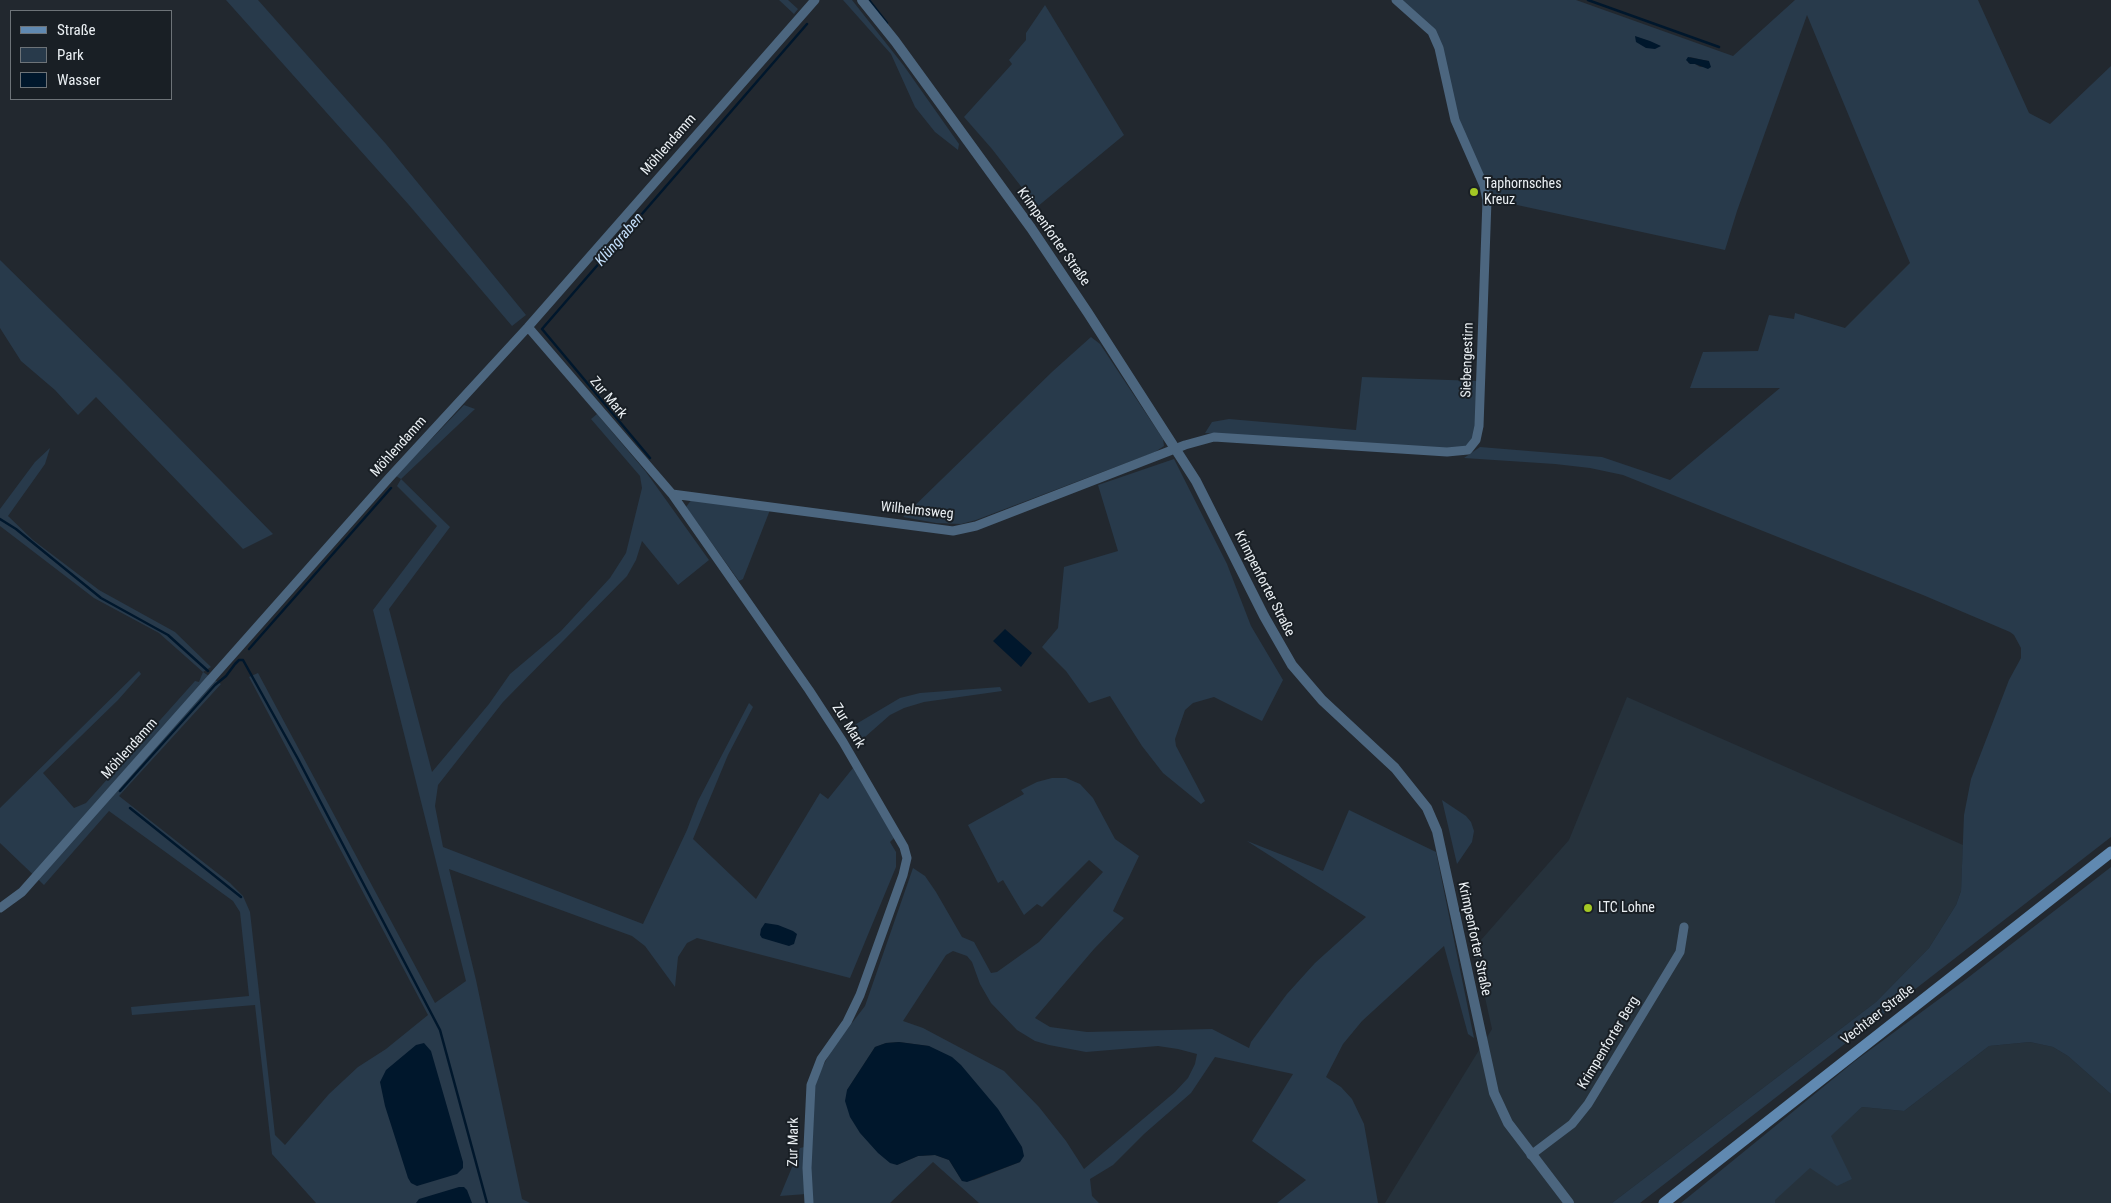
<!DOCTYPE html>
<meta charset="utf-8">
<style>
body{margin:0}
#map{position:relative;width:2111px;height:1203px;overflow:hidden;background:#22282f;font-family:"Roboto Condensed",sans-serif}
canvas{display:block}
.legend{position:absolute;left:10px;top:10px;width:162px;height:90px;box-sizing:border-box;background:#191f25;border:1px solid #6d7378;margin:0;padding:6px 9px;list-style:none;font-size:15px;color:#ebf0f4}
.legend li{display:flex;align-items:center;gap:10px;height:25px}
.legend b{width:25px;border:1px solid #6d7378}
</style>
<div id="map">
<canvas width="2111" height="1203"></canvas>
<ul class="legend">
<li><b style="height:6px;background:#6089b1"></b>Straße</li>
<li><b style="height:14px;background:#283a4b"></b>Park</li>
<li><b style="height:14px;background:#00172c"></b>Wasser</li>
</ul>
</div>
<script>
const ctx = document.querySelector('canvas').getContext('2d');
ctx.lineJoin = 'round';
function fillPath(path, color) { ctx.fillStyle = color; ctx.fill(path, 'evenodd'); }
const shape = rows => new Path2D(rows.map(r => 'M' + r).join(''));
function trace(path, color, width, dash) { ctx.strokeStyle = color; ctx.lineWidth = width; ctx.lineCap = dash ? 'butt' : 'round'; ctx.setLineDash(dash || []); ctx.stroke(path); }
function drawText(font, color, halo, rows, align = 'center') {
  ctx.font = font + ' "Roboto Condensed",sans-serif'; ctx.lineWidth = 4; ctx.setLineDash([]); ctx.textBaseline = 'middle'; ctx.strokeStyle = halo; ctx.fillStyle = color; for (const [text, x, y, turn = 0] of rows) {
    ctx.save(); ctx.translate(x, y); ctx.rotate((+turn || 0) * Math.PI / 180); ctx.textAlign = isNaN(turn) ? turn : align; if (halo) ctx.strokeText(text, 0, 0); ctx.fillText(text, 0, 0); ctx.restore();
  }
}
fillPath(shape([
 [1627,697,1963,845,1961,891,1956,905,1929,948,1876,1002,1612,1203,1385,1203,1492,1029,1474,948,1569,840],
 [2030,1042,2053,1047,2068,1056,2111,1094,2111,1203,1756,1203,1862,1107,1904,1111,1989,1046]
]), '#26323c');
fillPath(shape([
 [226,0,258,0,386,144,526,315,512,326,409,205],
 [779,0,788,0,798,9,794,14],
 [843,0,852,0,904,66,959,144,958,150,935,132,915,107,891,54],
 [1401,0,1576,0,1733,56,1795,0,1978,0,2029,113,2050,124,2111,66,2111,837,1640,1203,1612,1203,1876,1002,1929,948,1956,905,1961,891,1964,815,1971,779,2009,680,2021,658,2021,648,2014,635,2010,632,1923,595,1623,475,1590,468,1555,464,1464,458,1480,447,1602,457,1670,480,1780,388,1690,388,1703,352,1758,351,1769,315,1794,319,1795,313,1845,328,1910,263,1807,15,1737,211,1725,250,1494,200,1459,120,1442,47],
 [1690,57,1703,60,1709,61,1706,67,1700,67,1695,64,1688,63],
 [1045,5,1124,135,1037,207,992,149,964,117,1012,64,1009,60,1026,40,1026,33],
 [0,260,121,379,273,534,243,549,96,397,78,415,55,390,21,361,0,328],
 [1091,337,1100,344,1163,439,1164,446,1155,452,976,520,961,524,936,523,903,517,1053,371],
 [1362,377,1478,381,1476,426,1473,438,1466,447,1456,449,1205,433,1212,422,1229,419,1356,430],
 [464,405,475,409,401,479,450,527,389,609,432,772,489,704,510,674,561,631,610,578,626,553,642,488,640,476,591,419,597,414,646,472,709,560,678,585,642,541,636,560,627,576,503,702,438,785,435,806,443,847,643,924,687,830,698,801,749,703,753,707,728,755,693,839,756,899,820,793,828,799,853,768,894,838,890,842,896,852,896,867,850,978,697,938,687,943,678,957,675,987,645,946,632,936,449,869,476,980,522,1199,530,1203,316,1203,272,1154,255,1005,132,1015,131,1007,249,996,240,912,233,901,109,811,44,885,0,843,0,808,139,671,141,674,118,700,43,773,74,808,86,803,195,681,199,682,203,672,159,633,94,598,0,526,0,509,35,462,50,448,45,464,8,516,33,540,99,590,175,632,211,667,203,672,221,684,119,796,230,883,243,896,250,912,275,1135,285,1145,329,1094,358,1067,386,1049,428,1015,249,677,258,673,435,1003,466,981,373,610,437,526,397,486,401,479,396,476],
 [1174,459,1227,564,1251,626,1283,680,1262,721,1214,697,1193,703,1185,710,1175,739,1176,746,1205,801,1201,804,1163,773,1142,746,1110,696,1089,703,1066,671,1042,647,1058,628,1064,567,1118,551,1098,485],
 [692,499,770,510,743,579,739,581,686,507],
 [1000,687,1002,691,924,702,904,708,890,715,857,744,846,730,900,698,920,693],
 [1052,778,1066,778,1080,784,1093,798,1115,839,1139,856,1113,911,1124,918,1094,949,1035,1018,1050,1027,1087,1032,1212,1029,1249,1048,1251,1042,1287,994,1315,963,1366,917,1247,841,1323,871,1349,810,1436,852,1474,1038,1468,1034,1444,946,1362,1021,1343,1044,1326,1077,1341,1087,1352,1099,1364,1124,1378,1203,1277,1203,1306,1180,1252,1141,1293,1074,1215,1057,1191,1093,1144,1134,1113,1165,1090,1179,1092,1196,1099,1203,979,1203,933,1162,890,1203,812,1203,810,1168,814,1083,832,1049,865,1006,913,868,925,876,936,892,962,937,974,942,991,973,997,972,1039,942,1103,872,1089,860,1042,907,1037,904,1024,915,1003,880,998,883,968,825,1024,794,1021,790,1037,782],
 [953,951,967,956,972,962,980,984,991,1003,1017,1030,1035,1041,1049,1045,1086,1052,1158,1046,1178,1049,1197,1054,1195,1064,1188,1078,1175,1092,1084,1169,1066,1141,1039,1107,1004,1071,923,1028,903,1021,946,955],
 [899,1042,929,1046,1020,1162,974,1180,962,1181,949,1160,935,1155,918,1156,897,1165,847,1090,875,1047,886,1043],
 [1442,800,1466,816,1471,822,1474,831,1472,842,1457,864],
 [2111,867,2111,1094,2068,1056,2053,1047,2030,1042,1989,1046,1904,1111,1862,1107,1831,1136,1852,1179,1837,1186,1810,1168,1775,1200,1775,1203,1681,1203,1855,1061,1965,980],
 [804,1147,806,1194,780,1196,800,1148]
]), '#283a4b');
fillPath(shape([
 [1635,36,1650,41,1661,46,1655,49,1646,48,1636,42],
 [1688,57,1709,61,1711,67,1708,69,1695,64,1690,64,1686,60],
 [1005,629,1032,653,1021,667,993,641],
 [765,923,778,925,793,931,797,934,794,944,789,946,762,938,760,935,761,929],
 [899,1042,929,1046,952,1057,961,1065,998,1109,1022,1147,1024,1156,1020,1162,967,1182,962,1181,949,1160,935,1155,918,1156,897,1165,890,1163,878,1153,860,1133,850,1117,845,1101,847,1090,875,1047,886,1043],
 [424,1043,431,1051,463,1162,463,1168,457,1174,417,1186,411,1183,408,1178,385,1106,380,1082,386,1070,416,1045],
 [459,1187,464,1187,467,1190,472,1203,416,1203,419,1199]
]), '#00172c');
trace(shape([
 [869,0,887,23],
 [1588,0,1719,47],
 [650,458,542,329,807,24],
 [0,519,16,529,101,598,168,635,208,671],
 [249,649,391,488],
 [120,791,215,685,226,676,235,664,239,660,243,660,298,759,440,1030,487,1203],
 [130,808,241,897]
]), '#00172c', 2.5);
trace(shape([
 [528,327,672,494,809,690,843,742,904,847,907,858,903,875,860,995,847,1022,821,1059,811,1085,807,1168,809,1203],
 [672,494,953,531,976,526,1185,445,1214,437,1447,452,1468,450,1476,440,1479,426,1487,200,1484,186,1455,120,1439,48,1432,32,1396,0],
 [0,908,22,892,389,478,528,327,815,0],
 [1531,1155,1572,1124,1588,1104,1680,952,1684,927]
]), '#4c667f', 9);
trace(shape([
 [862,0,895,41,1031,228,1088,313,1196,481,1264,616,1292,665,1322,700,1395,768,1427,808,1437,831,1494,1093,1508,1123,1569,1203]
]), '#4c667f', 10);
trace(shape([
 [1664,1203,2111,852]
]), '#6089b1', 11);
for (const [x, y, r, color] of [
 [1474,192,5,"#a4c824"],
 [1588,908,5,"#a4c824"]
]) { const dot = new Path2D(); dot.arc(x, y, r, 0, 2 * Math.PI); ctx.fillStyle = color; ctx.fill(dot); trace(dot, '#191f25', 2); }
drawText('14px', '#ebf0f4', '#191f25', [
 ["Möhlendamm",669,145,-49],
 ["Krimpenforter Straße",1053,237,55],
 ["Siebengestirn",1468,360,-88],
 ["Zur Mark",608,398,50],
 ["Möhlendamm",399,447,-48],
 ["Wilhelmsweg",917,511,6],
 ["Krimpenforter Straße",1264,584,63],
 ["Zur Mark",848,726,58],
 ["Möhlendamm",130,749,-48],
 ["Krimpenforter Straße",1474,939,78],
 ["Vechtaer Straße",1878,1015,-38],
 ["Krimpenforter Berg",1609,1043,-59],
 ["Zur Mark",794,1142,-89]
]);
drawText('14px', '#ebf0f4', '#191f25', [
 ["Taphornsches",1484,184],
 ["Kreuz",1484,200],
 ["LTC Lohne",1598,908]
], 'left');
drawText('italic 15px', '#c4e0fc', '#191f25', [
 ["Klüngraben",620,240,-49]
]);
</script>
